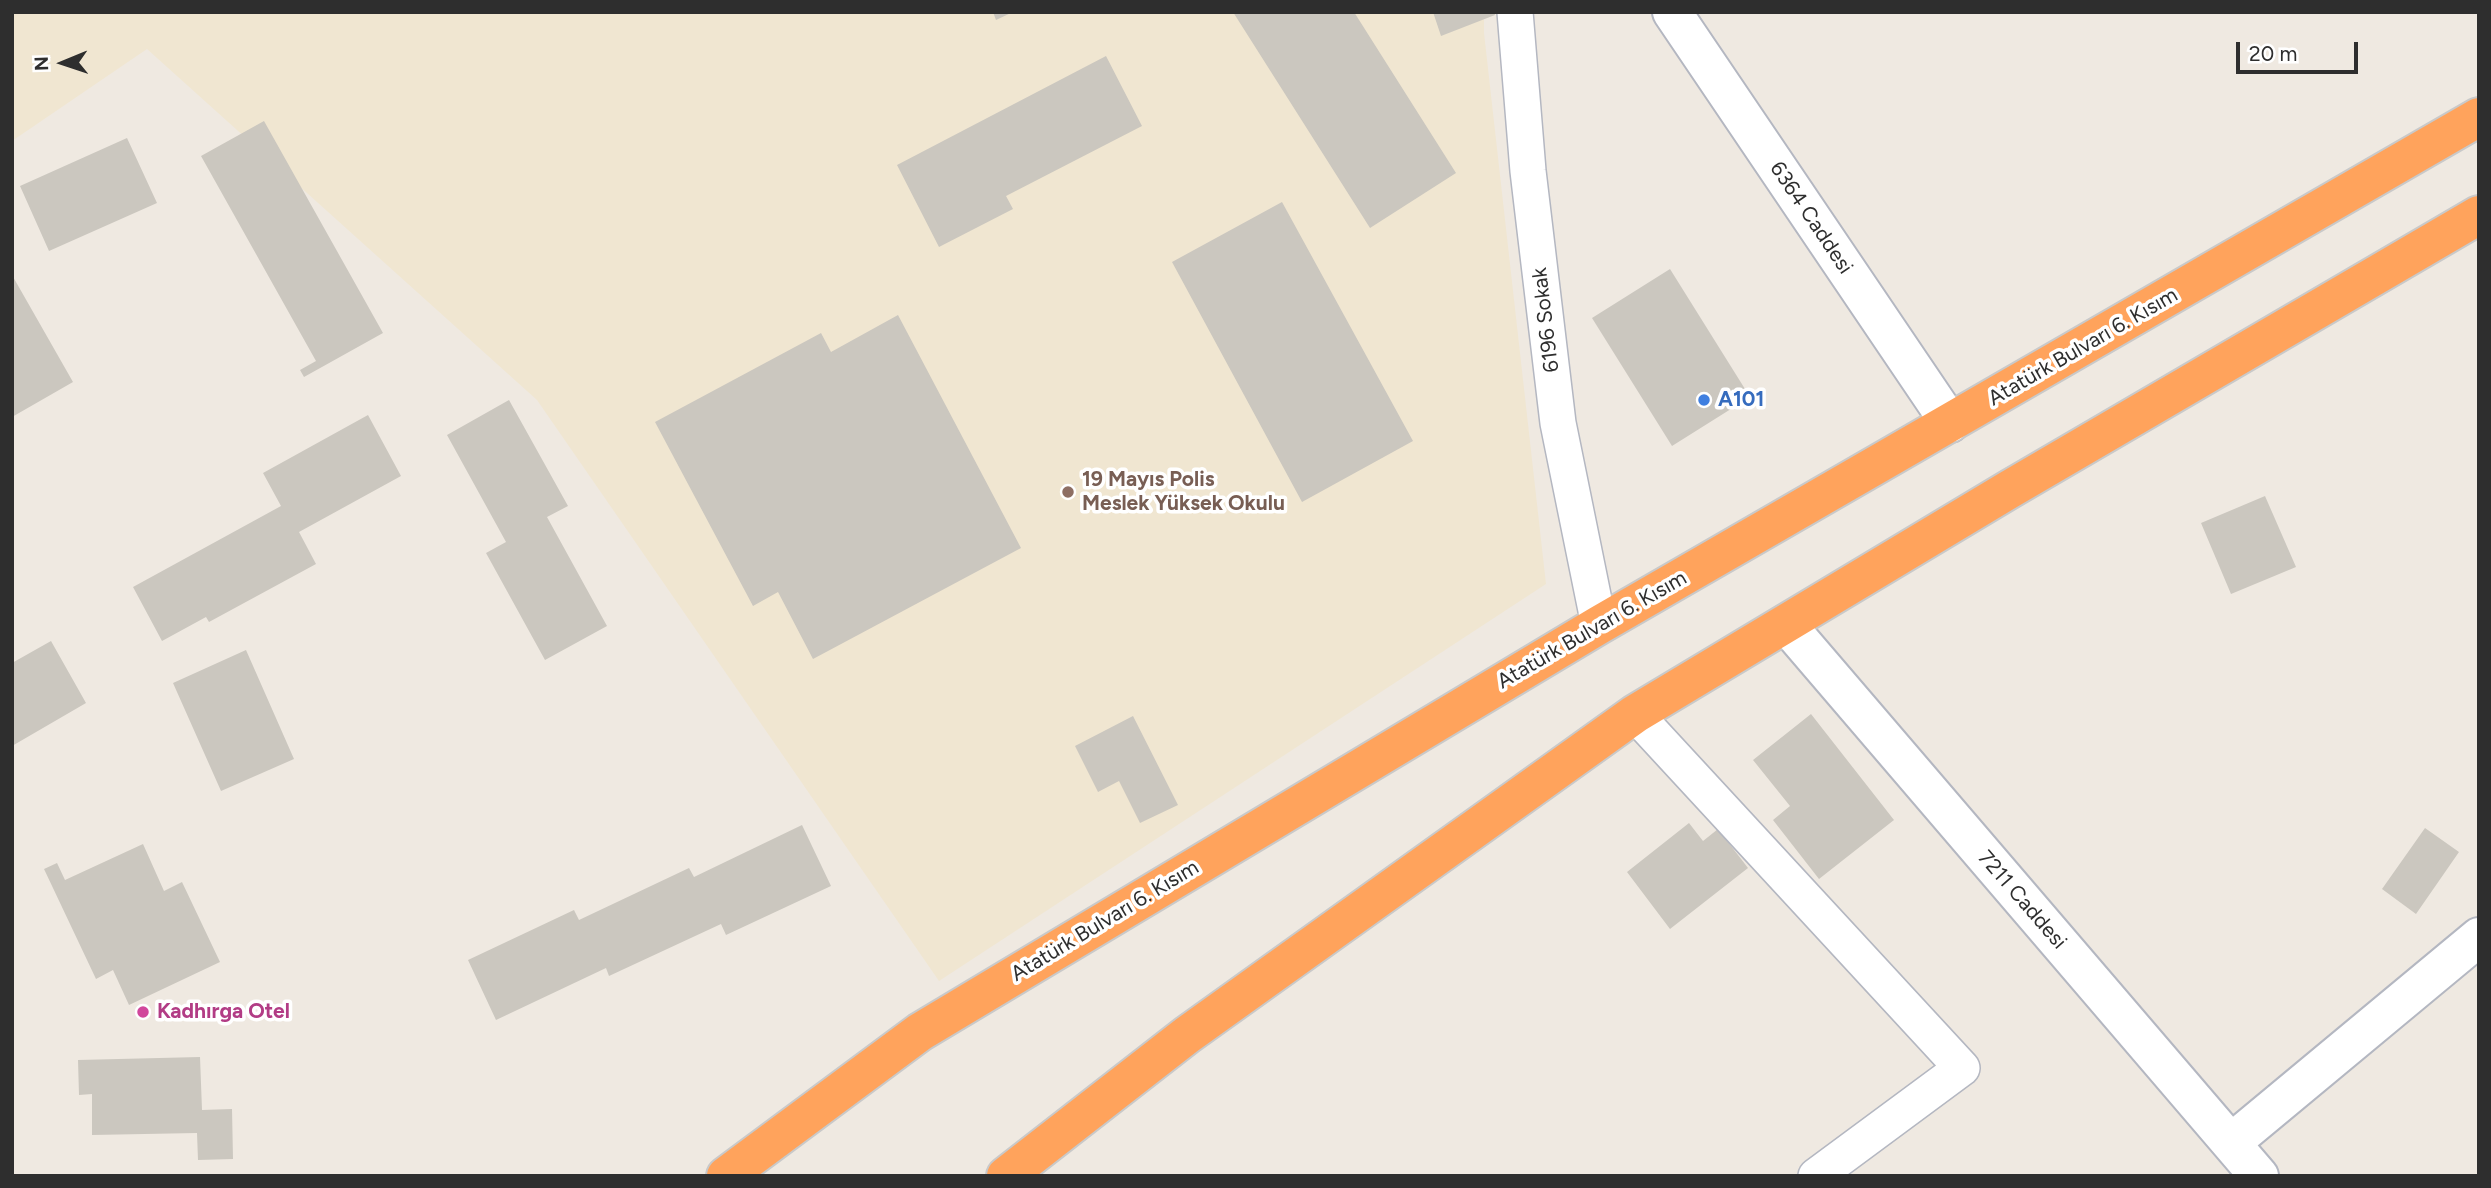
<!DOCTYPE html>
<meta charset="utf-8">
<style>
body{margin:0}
#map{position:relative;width:2491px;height:1188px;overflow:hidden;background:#efe9e1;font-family:Figtree,sans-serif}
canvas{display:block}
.frame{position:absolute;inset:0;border:14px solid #2e2e2e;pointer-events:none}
.north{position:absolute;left:28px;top:28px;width:70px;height:70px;-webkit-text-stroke:5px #fff;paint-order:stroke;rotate:268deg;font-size:19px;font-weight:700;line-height:28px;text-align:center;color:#2e2e2e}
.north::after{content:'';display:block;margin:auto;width:24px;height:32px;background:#2e2e2e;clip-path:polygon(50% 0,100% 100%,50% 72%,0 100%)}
.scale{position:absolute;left:2236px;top:42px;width:122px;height:32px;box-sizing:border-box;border:4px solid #2e2e2e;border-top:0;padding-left:9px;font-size:21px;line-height:24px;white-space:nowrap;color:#2e2e2e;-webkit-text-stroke:5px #fff;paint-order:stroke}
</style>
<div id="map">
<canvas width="2491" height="1188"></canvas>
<div class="frame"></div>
<div class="north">N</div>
<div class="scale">20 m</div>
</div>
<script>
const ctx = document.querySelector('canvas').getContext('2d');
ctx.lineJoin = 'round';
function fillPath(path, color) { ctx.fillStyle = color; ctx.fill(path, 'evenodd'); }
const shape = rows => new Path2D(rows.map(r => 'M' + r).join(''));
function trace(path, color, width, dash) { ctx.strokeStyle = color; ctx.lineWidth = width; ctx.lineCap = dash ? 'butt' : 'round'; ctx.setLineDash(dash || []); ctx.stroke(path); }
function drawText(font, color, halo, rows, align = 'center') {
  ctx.font = font + ' Figtree,sans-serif'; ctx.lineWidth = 7; ctx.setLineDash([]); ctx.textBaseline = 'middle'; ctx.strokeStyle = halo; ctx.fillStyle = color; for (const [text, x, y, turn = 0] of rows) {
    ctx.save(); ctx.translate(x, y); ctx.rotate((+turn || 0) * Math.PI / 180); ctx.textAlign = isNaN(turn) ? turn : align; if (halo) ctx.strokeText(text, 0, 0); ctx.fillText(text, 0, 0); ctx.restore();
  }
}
fillPath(shape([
 [12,12,1484,12,1484,33,1546,584,939,981,537,400,147,49,12,141]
]), '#f0e6d1');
fillPath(shape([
 [993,12,1013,12,996,20],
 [1233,12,1354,12,1456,173,1370,228],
 [1433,12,1494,12,1495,15,1441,36],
 [1106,56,1142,126,1006,196,1013,209,939,247,897,165],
 [264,121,383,333,304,377,300,370,316,361,201,156],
 [127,138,157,203,49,251,20,186],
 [1282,202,1413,441,1302,502,1172,262],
 [1670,269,1750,397,1672,446,1592,318],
 [12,275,73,382,12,417],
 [898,315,1021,548,813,659,778,592,753,606,655,422,821,333,831,352],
 [509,400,568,506,547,517,607,626,545,660,486,553,506,542,447,435],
 [368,415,401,476,299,532,316,564,209,622,206,617,162,641,133,587,281,506,263,473],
 [2265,496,2296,567,2231,594,2201,523],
 [51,641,86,703,12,746,12,663],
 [246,650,294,759,221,791,173,683],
 [1811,714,1894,820,1819,879,1773,820,1790,806,1753,760],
 [1133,716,1178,805,1140,823,1119,781,1098,792,1075,746],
 [1689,823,1703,841,1718,829,1748,868,1670,929,1627,872],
 [802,825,831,886,726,935,721,924,609,976,606,968,496,1020,468,960,574,910,579,920,689,868,694,877],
 [2425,828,2459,852,2416,914,2382,889],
 [143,844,164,891,182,882,220,962,129,1005,113,970,96,979,44,869,57,863,65,880],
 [200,1057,202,1110,232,1109,233,1159,198,1160,197,1133,92,1135,92,1094,79,1095,78,1060]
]), '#cbc7bf');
const street = shape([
 [1515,12,1528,171,1558,423,1599,625],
 [1635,714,1962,1068,1816,1176]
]);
const secondary = shape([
 [1672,12,1950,423],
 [1786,624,2259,1176],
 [2231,1143,2479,937]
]);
const highway = shape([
 [726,1176,920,1032,1599,625,2479,117],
 [1006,1176,1187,1035,1635,714,2010,489,2479,215]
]);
trace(street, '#b4b7c1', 38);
trace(secondary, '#b4b7c1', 42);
trace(highway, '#c9c9c9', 42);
trace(street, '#fff', 35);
trace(secondary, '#fff', 38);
trace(highway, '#ffa35c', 38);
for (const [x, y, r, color] of [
 [1704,400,7,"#3f7fe0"],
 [1068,492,7,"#8d6e63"],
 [143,1012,7,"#d1479c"]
]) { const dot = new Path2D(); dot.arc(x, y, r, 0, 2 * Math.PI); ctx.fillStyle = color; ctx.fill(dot); trace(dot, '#fff', 2.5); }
drawText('21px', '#2e2e2e', '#fff', [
 ["6364 Caddesi",1811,218,56],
 ["6196 Sokak",1546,320,-97],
 ["Atatürk Bulvarı 6. Kısım",2083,347,-30],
 ["Atatürk Bulvarı 6. Kısım",1592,630,-30],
 ["7211 Caddesi",2022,900,49],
 ["Atatürk Bulvarı 6. Kısım",1105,921,-31]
]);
drawText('bold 21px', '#366cbe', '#fff', [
 ["A101",1718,400]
], 'left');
drawText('bold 21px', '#785e54', '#fff', [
 ["19 Mayıs Polis",1082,480],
 ["Meslek Yüksek Okulu",1082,504]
], 'left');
drawText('bold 21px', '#b23c85', '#fff', [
 ["Kadhırga Otel",157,1012]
], 'left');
</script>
